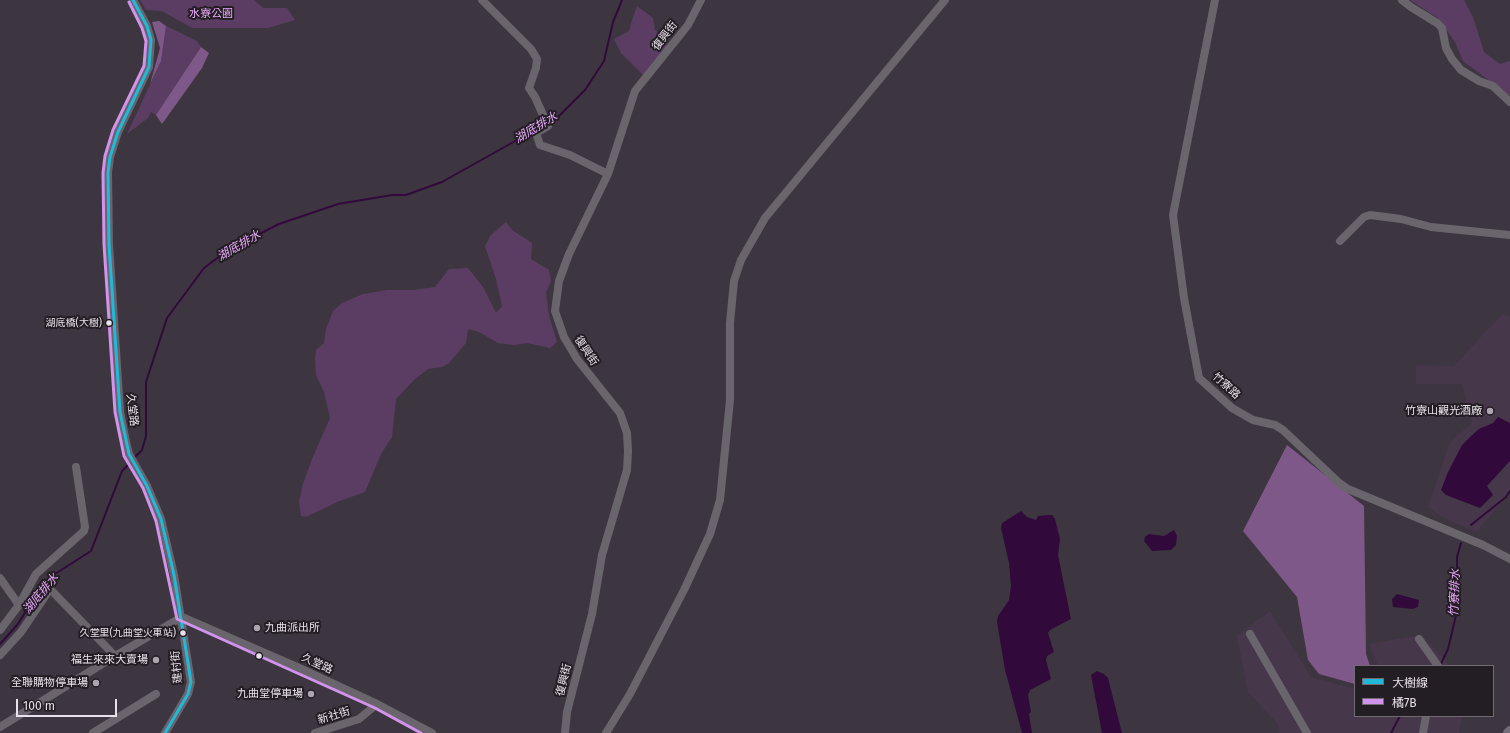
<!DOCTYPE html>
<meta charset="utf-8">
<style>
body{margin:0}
#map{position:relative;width:1510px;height:733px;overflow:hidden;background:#3d3640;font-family:"Fira Sans","Noto Sans TC",sans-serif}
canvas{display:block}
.legend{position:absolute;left:1354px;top:665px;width:140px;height:52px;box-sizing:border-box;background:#231d24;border:1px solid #726b74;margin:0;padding:5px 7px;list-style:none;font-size:12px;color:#e9e1eb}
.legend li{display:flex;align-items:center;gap:8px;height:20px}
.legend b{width:20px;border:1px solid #726b74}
.scale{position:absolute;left:16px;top:699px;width:101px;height:18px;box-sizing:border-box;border:2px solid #e9e1eb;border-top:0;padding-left:5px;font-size:12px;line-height:14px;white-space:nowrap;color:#e9e1eb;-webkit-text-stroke:3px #231d24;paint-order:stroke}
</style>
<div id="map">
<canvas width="1510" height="733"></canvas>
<ul class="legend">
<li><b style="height:5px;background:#20b9da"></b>大樹線</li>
<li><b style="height:5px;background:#d193ec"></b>橘7B</li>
</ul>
<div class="scale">100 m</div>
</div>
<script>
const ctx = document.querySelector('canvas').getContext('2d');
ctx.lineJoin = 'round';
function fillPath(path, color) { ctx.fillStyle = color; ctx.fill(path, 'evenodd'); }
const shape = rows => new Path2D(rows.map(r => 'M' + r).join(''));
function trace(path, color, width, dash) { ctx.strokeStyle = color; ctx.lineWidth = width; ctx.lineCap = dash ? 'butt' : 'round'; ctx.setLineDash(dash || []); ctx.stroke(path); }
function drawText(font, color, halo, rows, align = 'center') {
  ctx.font = font + ' "Fira Sans","Noto Sans TC",sans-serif'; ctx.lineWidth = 4; ctx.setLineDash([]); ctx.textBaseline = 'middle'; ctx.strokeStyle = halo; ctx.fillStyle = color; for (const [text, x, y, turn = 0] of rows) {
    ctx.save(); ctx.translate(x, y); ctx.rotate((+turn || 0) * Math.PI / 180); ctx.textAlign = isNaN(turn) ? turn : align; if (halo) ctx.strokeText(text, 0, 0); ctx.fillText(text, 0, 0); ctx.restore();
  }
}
fillPath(shape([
 [1503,313,1510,317,1510,491,1477,532,1442,517,1428,507,1450,442,1472,423,1462,384,1416,384,1416,365,1454,366],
 [1270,611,1311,677,1355,689,1355,716,1462,716,1459,733,1280,733,1277,723,1248,692,1237,636],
 [1422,635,1450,666,1378,666,1369,644]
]), '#47374b');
fillPath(shape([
 [140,0,254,0,263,8,287,8,295,20,268,28,192,28,162,11,146,10],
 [1410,0,1464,0,1473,17,1484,52,1500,64,1510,61,1510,96,1463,61,1455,42,1438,18],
 [637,6,653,18,655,30,665,37,668,45,644,76,621,53,614,39,629,31,632,20],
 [166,26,197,41,201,47,156,115,151,112,148,118,127,134,161,61],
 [506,222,512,230,532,243,531,259,549,270,551,281,546,293,549,316,557,342,550,348,527,343,514,345,498,343,479,332,468,329,466,343,449,363,442,367,428,369,414,380,396,399,392,437,381,454,365,492,337,502,306,517,301,516,299,502,303,484,312,459,330,418,324,392,316,375,315,359,316,350,324,343,326,329,333,311,342,303,363,294,387,290,413,290,435,287,449,269,468,268,483,287,496,313,502,306,496,279,485,246,490,236]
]), '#5b3d63');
fillPath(shape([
 [159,21,166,26,161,61,150,84,160,48,152,22],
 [201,47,209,53,202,68,162,124,156,115],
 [1287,445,1364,506,1366,654,1370,666,1355,666,1355,684,1319,674,1308,660,1297,597,1243,531]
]), '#7f588a');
fillPath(shape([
 [1498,417,1510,423,1510,461,1487,486,1493,495,1480,508,1446,495,1441,490,1448,472,1462,445,1471,436,1479,429,1493,423],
 [1021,511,1027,517,1036,520,1038,516,1049,515,1052,515,1055,519,1060,539,1058,555,1071,619,1050,630,1048,633,1054,652,1047,656,1046,660,1051,679,1030,690,1028,695,1031,712,1029,714,1032,733,1022,733,1005,670,997,622,998,616,1009,600,1011,586,1009,563,1001,528,1002,523],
 [1174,530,1177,536,1176,545,1171,550,1152,551,1144,541,1145,537,1149,534,1164,536],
 [1397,594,1419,600,1418,607,1413,609,1393,607,1392,599],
 [1097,671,1104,674,1108,678,1122,733,1102,733,1091,675]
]), '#310a3b');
trace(shape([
 [549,122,559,116,585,90,604,61,613,22,622,0],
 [134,458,142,450,146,436,146,382,167,318,204,268,228,250,279,224,338,204,392,195,406,195,442,182,533,131],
 [1471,525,1506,497,1510,491],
 [0,644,18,624,32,601,55,574,91,551,122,471,130,463],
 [1440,666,1448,649,1457,611,1457,557,1461,543],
 [1391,733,1400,716]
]), '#310a3b', 2);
trace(shape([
 [133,0,147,26,151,40,149,67,118,132,110,157,108,173,109,244,120,412,126,442,129,454,147,486,161,519,174,575,191,682,188,694,165,733],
 [482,0,531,49,537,59,536,68,529,88,535,97,548,126,536,133,540,145,570,155,608,174],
 [1215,0,1173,215,1184,298,1199,378,1232,408,1253,420,1275,425,1283,430,1338,482,1348,489,1483,545,1510,559],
 [1402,0,1411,7,1437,23,1442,28,1446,48,1452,59,1461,70,1479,81,1493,86,1510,102],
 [1340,241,1364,217,1370,215,1401,219,1431,227,1510,235],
 [0,578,19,605],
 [182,617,297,667,377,704,432,733],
 [0,630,19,605,36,574,84,531,85,527,76,467],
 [1250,634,1307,733],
 [1419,639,1438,666],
 [0,655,21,632,50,589,115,656],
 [0,727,115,656,182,617],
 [93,733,156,694],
 [315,733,359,719,377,704],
 [565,733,567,712,592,614,602,555,627,470,628,451,627,433,620,413,577,359,564,337,555,311,559,281,569,254,608,174,635,91,688,25,701,0],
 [606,733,630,694,684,590,710,534,720,500,730,400,730,323,734,281,741,260,765,218,945,0],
 [1423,733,1426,716]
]), '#6a646c', 8);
trace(shape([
 [1508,733,1510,731]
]), '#746c77', 10);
trace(shape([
 [133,0,147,26,151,40,149,67,118,132,110,157,108,173,109,244,120,412,129,454,147,486,161,519,174,575,191,682,188,694,165,733]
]), '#20b9da', 3);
trace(shape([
 [129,2,142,28,146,41,144,66,113,130,105,156,103,173,104,244,115,412,124,456,143,488,156,521,177,619,375,708,421,733]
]), '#d193ec', 3);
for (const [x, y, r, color] of [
 [109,323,3.5,"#e9e1eb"],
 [1490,411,4,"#ada5af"],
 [257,628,4,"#ada5af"],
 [183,633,3.5,"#e9e1eb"],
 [259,656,3.5,"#e9e1eb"],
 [156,660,4,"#ada5af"],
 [96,683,4,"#ada5af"],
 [311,694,4,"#ada5af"]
]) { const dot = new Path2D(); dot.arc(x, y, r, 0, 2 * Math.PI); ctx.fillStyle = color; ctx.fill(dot); trace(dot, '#231d24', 1.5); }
drawText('10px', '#e9e1eb', '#231d24', [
 ["湖底橋(大樹)",102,323],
 ["久堂里(九曲堂火車站)",176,633]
], 'right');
drawText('11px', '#e8a9f9', '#231d24', [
 ["水寮公園",211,14]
]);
drawText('11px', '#e9e1eb', '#231d24', [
 ["復興街",665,36,-52],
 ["復興街",586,351,56],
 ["竹寮路",1226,386,42],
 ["久堂路",132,410,83],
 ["久堂路",317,664,25],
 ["建村街",177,667,-95],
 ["復興街",564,680,-76],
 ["新社街",334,716,-17]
]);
drawText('11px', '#e9e1eb', '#231d24', [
 ["竹寮山觀光酒廠",1482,411],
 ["九曲派出所",265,628,"left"],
 ["福生來來大賣場",148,660],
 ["全聯購物停車場",88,683],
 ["九曲堂停車場",303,694]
], 'right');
drawText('italic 12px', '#eaabfc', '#231d24', [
 ["湖底排水",536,128,-31],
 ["湖底排水",239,246,-30],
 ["竹寮排水",1455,593,-88],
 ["湖底排水",41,594,-50]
]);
</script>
